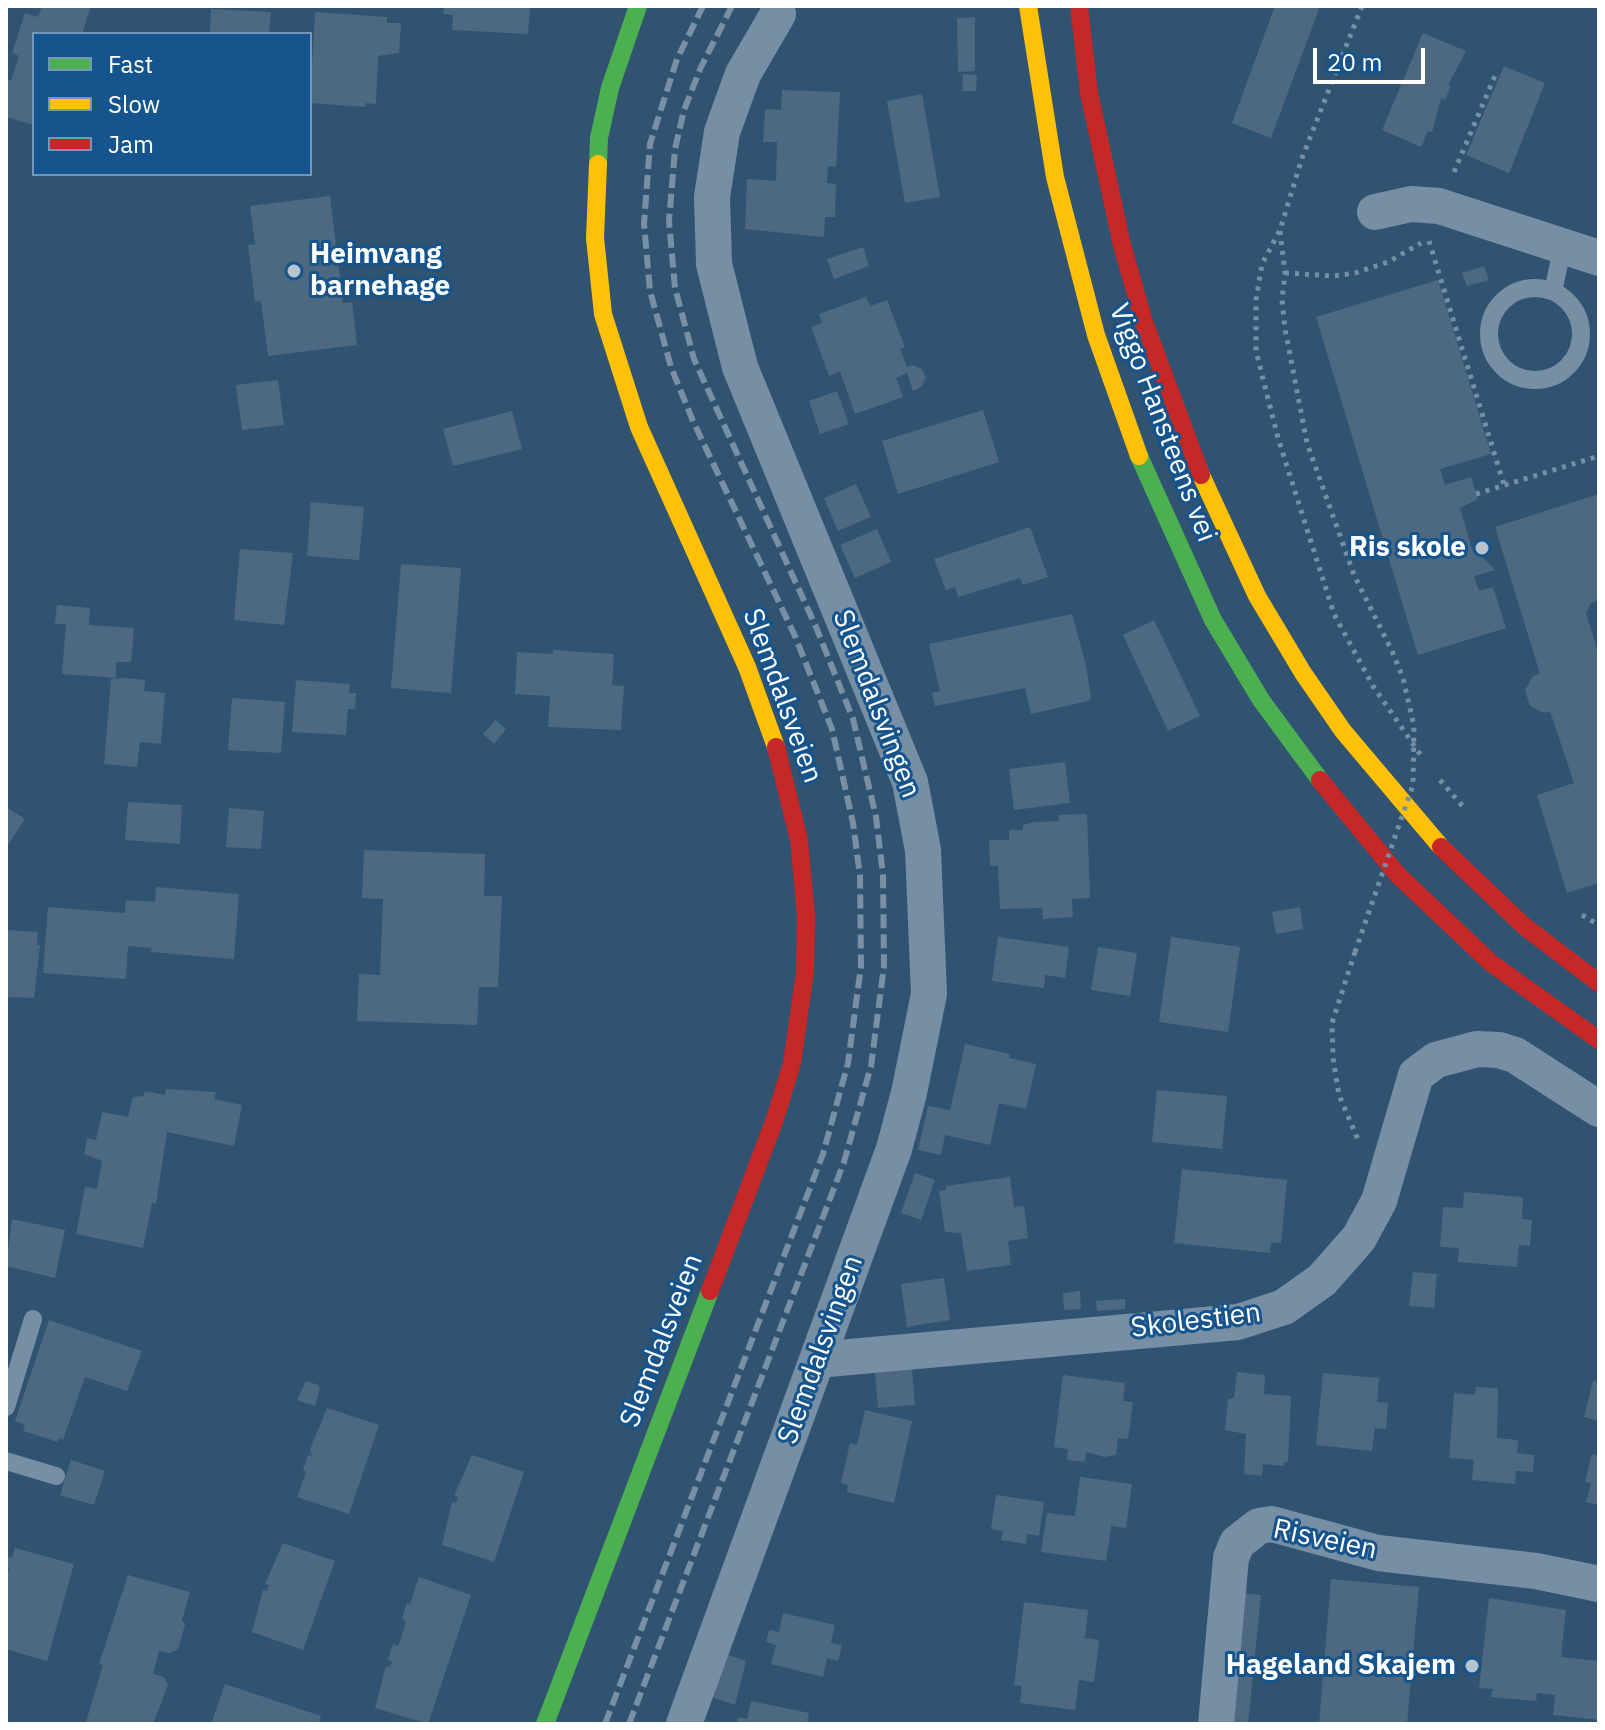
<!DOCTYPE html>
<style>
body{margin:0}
#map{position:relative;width:1605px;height:1730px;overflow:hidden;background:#305371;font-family:"IBM Plex Sans",sans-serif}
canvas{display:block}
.frame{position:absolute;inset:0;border:8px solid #fff;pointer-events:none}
.legend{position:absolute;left:32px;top:32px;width:280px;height:144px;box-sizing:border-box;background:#15548c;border:2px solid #7398ba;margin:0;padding:10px 14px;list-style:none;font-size:24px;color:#fff}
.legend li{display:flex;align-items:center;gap:16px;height:40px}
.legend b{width:40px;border:2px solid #7398ba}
.scale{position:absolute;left:1313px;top:48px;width:112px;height:36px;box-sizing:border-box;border:4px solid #fff;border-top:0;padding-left:10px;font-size:24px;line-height:28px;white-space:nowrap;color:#fff;-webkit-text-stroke:6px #15548c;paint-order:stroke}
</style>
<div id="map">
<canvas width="1605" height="1730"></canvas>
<div class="frame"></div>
<ul class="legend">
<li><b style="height:10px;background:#4caf50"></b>Fast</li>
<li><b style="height:10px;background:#ffc107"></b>Slow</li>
<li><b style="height:10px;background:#c62828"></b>Jam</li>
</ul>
<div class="scale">20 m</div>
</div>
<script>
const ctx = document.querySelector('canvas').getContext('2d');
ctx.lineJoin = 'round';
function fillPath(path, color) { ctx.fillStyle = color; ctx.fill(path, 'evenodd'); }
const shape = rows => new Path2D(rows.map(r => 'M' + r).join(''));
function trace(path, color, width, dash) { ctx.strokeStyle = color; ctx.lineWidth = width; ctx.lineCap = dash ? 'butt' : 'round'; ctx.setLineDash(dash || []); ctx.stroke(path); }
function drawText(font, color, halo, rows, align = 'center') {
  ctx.font = font + ' "IBM Plex Sans",sans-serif'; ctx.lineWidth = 6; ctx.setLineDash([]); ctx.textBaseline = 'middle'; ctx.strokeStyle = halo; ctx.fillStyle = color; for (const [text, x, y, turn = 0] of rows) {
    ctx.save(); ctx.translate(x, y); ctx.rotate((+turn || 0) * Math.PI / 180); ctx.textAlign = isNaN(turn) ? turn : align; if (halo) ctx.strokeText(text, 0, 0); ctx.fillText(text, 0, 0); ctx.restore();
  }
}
fillPath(shape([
 [42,6,91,6,82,34,34,34,34,125,6,117,6,79,11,81,19,56,12,53,25,13,38,17],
 [444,6,530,7,528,34,452,30,453,15,443,14],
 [1275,6,1320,6,1271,138,1232,123],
 [211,9,271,12,269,34,210,34],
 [315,12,387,17,387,23,401,23,399,53,378,56,376,104,366,103,366,107,310,103],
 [975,17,975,71,958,72,957,18],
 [1423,33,1466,51,1448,85,1451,86,1445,100,1441,98,1432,132,1428,131,1421,147,1382,130],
 [1504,66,1545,83,1509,173,1466,155],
 [963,74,977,75,976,91,962,91],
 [782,90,840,92,836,167,828,166,827,183,836,184,835,217,825,217,824,237,745,229,747,179,776,181,777,142,763,142,765,109,781,110],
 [922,94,940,197,905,203,887,101],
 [330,196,343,303,352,302,357,345,268,356,261,301,255,302,248,245,255,244,250,206],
 [863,247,869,266,834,279,827,259],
 [1484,266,1489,280,1467,286,1462,273],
 [1438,280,1491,454,1440,469,1445,485,1471,477,1478,499,1460,508,1471,546,1495,570,1474,576,1479,591,1493,587,1506,628,1418,655,1316,317],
 [866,297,870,306,887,300,905,347,900,349,907,367,913,365,922,369,926,378,921,387,913,391,907,373,896,378,903,397,855,414,840,371,829,376,811,327,822,323,819,314],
 [278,380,284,425,242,430,236,385],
 [837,391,849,424,820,434,809,401],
 [983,410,999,462,898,494,882,441],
 [512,411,522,449,453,466,443,429],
 [856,484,871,517,838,531,824,498],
 [1599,494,1599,600,1591,603,1586,613,1599,655,1599,883,1567,893,1537,795,1574,783,1550,711,1544,713,1530,706,1525,690,1533,676,1540,674,1495,527],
 [311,502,364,507,359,560,307,556],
 [1030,527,1048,577,1023,585,1020,578,958,597,955,587,946,590,934,559],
 [877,529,891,562,855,578,840,545],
 [240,549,293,553,284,625,234,620],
 [401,564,461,568,451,693,391,688],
 [57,605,90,608,89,625,134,628,131,662,116,662,116,678,62,674,66,624,55,624],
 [1072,614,1086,665,1091,697,1088,701,1031,714,1025,688,935,706,932,693,940,691,929,644],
 [1154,620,1200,716,1168,731,1123,635],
 [553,650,614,654,612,685,624,686,621,730,548,727,550,696,515,694,517,652,553,654],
 [123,678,145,680,144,691,165,693,161,744,140,742,137,767,104,764,111,679],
 [296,680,350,684,349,693,356,693,355,709,348,709,346,735,292,732],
 [232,698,285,702,281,753,228,750],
 [495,720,506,729,494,744,483,734],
 [1065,762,1070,803,1014,810,1009,769],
 [128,802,182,805,180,844,125,840],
 [6,807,25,819,6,848],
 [229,808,264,811,261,849,226,847],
 [1087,814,1090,898,1072,899,1073,917,1043,919,1042,908,1000,909,998,866,990,866,989,840,1009,840,1009,830,1023,830,1023,825,1034,822,1059,821,1058,815],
 [364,850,485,854,484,896,502,896,498,987,479,987,477,1025,357,1021,359,974,380,975,383,899,362,898],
 [156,887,239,894,234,959,151,952,152,948,128,946,126,979,43,973,48,907,125,913,126,900,155,902],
 [1300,907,1303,929,1276,934,1272,912],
 [6,930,38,932,37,945,40,945,34,998,6,997],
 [998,937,1069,947,1065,978,1045,975,1044,988,992,981],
 [1171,937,1240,947,1228,1032,1159,1022],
 [1098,947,1137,953,1130,996,1091,990],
 [965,1044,1010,1054,1009,1058,1036,1064,1026,1109,999,1103,990,1145,945,1135,941,1155,918,1150,928,1106,950,1110],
 [166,1089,216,1092,214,1099,242,1105,234,1146,167,1132,156,1204,152,1203,143,1248,76,1234,85,1187,97,1189,102,1161,84,1154,87,1138,96,1140,102,1112,128,1117,133,1097,143,1096,145,1091,165,1095],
 [1157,1090,1227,1096,1222,1149,1152,1142],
 [1182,1169,1287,1180,1281,1243,1271,1242,1270,1253,1174,1243],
 [915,1173,935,1180,921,1220,901,1213],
 [1010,1177,1014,1207,1024,1206,1028,1238,1008,1241,1011,1265,967,1271,961,1233,945,1232,939,1191,946,1190,946,1186],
 [1464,1192,1523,1197,1522,1219,1532,1220,1530,1246,1519,1245,1517,1267,1458,1262,1459,1248,1440,1247,1443,1207,1463,1208],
 [12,1219,65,1230,55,1278,6,1266],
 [1413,1272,1437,1274,1434,1308,1409,1306],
 [944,1278,950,1320,907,1327,901,1284],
 [1080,1291,1081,1309,1064,1310,1063,1293],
 [1125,1299,1125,1309,1097,1311,1096,1301],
 [49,1320,142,1351,127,1391,85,1377,63,1440,59,1438,58,1442,23,1431,25,1425,15,1421],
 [912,1369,915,1405,878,1408,875,1373],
 [1237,1372,1265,1375,1264,1394,1291,1396,1288,1462,1284,1462,1284,1466,1263,1464,1262,1476,1244,1474,1246,1434,1225,1430,1228,1399,1234,1398],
 [1323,1373,1379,1378,1377,1402,1388,1403,1386,1429,1375,1428,1372,1451,1316,1445],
 [1063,1375,1125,1383,1123,1401,1133,1402,1128,1439,1118,1438,1116,1455,1104,1457,1086,1452,1085,1462,1067,1460,1068,1449,1054,1447],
 [306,1381,318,1385,320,1389,315,1406,297,1400],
 [1593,1381,1599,1382,1599,1421,1584,1417],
 [1476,1387,1498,1388,1497,1438,1518,1440,1517,1453,1534,1455,1533,1472,1516,1471,1515,1484,1472,1480,1474,1460,1449,1458,1454,1393,1475,1395],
 [327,1408,379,1425,349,1514,297,1497,306,1472,303,1470,308,1455,312,1456,310,1449],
 [865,1410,912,1421,894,1503,847,1492,848,1485,841,1483,850,1443,857,1445],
 [1592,1454,1599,1456,1599,1505,1586,1502,1591,1483,1585,1482],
 [472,1455,524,1472,494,1562,442,1545,452,1502,456,1503,458,1497,454,1496],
 [71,1460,105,1471,94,1505,60,1495],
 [1080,1477,1132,1484,1126,1528,1112,1526,1112,1522,1106,1561,1041,1552,1047,1513,1075,1516],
 [996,1495,1044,1502,1039,1536,1027,1534,1026,1544,1001,1540,1003,1531,991,1529],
 [283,1543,335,1561,303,1650,252,1632,263,1590,267,1591,269,1585,265,1584],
 [15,1548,74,1564,47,1661,6,1649,6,1574,10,1569,6,1568,6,1556,12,1558],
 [128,1575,190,1592,182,1620,185,1625,178,1649,170,1653,159,1651,153,1674,164,1677,168,1685,153,1724,92,1724,86,1722,103,1665,99,1664],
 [419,1577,471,1595,428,1724,375,1708,386,1666,389,1667,393,1662,388,1660,393,1644,398,1646,406,1623,402,1618,407,1603,410,1604],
 [1331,1579,1419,1587,1407,1724,1319,1724],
 [1242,1593,1261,1595,1248,1724,1229,1724],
 [1489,1598,1566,1610,1561,1657,1599,1661,1599,1720,1553,1715,1555,1695,1537,1693,1536,1701,1491,1697,1493,1689,1479,1688],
 [1024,1602,1088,1610,1085,1638,1099,1640,1094,1682,1079,1680,1075,1710,1020,1703,1022,1686,1014,1685],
 [783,1613,835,1625,831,1643,842,1645,838,1661,827,1658,823,1677,771,1664,776,1645,766,1642,769,1630,779,1632],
 [725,1654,746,1661,735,1705,709,1696],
 [225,1684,321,1716,319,1724,211,1724],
 [751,1701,809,1713,807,1724,736,1724,738,1717,747,1719]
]), '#4d6982');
trace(shape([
 [1362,6,1302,158,1280,230,1262,264,1256,300,1256,351,1278,438,1334,614,1373,686,1422,757],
 [1454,172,1497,71],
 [1280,231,1285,273,1282,300,1285,329,1307,443,1354,575,1392,651],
 [1429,241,1504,485],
 [1285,273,1334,276,1355,273,1388,262,1421,243],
 [1476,494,1599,456],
 [1440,780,1465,809],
 [1582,915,1599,925],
 [1355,952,1332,1023,1333,1058,1339,1095,1359,1142]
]), '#778fa5', 5, [4, 6]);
trace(shape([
 '1489 334a46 46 0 1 1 92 0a46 46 0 1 1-92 0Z',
 [1553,291,1563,246],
 [6,1407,33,1319],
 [6,1461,56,1476]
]), '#778fa5', 18);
trace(shape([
 [1375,212,1411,204,1439,206,1599,258],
 [817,1360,1238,1322,1284,1307,1322,1280,1359,1238,1379,1201,1416,1075,1436,1060,1477,1049,1499,1050,1515,1055,1599,1109],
 [684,1724,894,1149,909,1093,929,994,923,850,910,782,740,367,714,264,712,197,722,132,743,74,778,14],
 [1216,1724,1231,1558,1237,1543,1259,1526,1272,1524,1378,1553,1536,1571,1599,1584]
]), '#778fa5', 36);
trace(shape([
 [598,164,599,138,610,88,638,6],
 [1139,456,1213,620,1261,700,1320,780],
 [545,1724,710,1291]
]), '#4caf50', 18);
trace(shape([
 [1028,6,1055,177,1096,335,1139,456],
 [598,164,595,238,603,314,639,427,747,667,776,747],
 [1201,475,1257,596,1303,673,1343,731,1441,847]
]), '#ffc107', 18);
trace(shape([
 [1079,6,1089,93,1122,245,1144,322,1201,475],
 [1320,780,1398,875,1491,963,1599,1040],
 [1441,847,1524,926,1599,983],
 [710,1291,775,1119,792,1063,805,972,806,916,799,840,776,747]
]), '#c62828', 18);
trace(shape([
 [605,1724,823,1154,848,1063,861,966,860,876,853,823,832,729,795,636,693,421,671,367,650,291,644,224,650,144,677,59,703,6],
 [629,1724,844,1162,871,1066,884,966,883,875,876,817,853,719,816,627,694,359,675,288,669,221,675,149,684,110,701,67,732,6]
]), '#7990a4', 6, [14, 6]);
trace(shape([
 [1355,952,1413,785,1414,726,1403,678,1392,651]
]), '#778fa5', 5, [4, 6]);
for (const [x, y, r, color] of [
 [294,271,8,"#b7c3cd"],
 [1482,548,8,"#b7c3cd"],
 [1472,1666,8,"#b7c3cd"]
]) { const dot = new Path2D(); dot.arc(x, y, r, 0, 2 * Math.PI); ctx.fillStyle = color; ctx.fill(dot); trace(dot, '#15548c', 3); }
drawText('bold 28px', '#fff', '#15548c', [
 ["Heimvang",310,255,"left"],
 ["barnehage",310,287,"left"],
 ["Ris skole",1466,548],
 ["Hageland Skajem",1456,1666]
], 'right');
drawText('28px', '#fff', '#15548c', [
 ["Viggo Hansteens vei",1162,423,69],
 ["Slemdalsveien",782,696,70],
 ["Slemdalsvingen",876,704,69],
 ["Skolestien",1196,1321,-7],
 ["Slemdalsveien",662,1341,-69],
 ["Slemdalsvingen",821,1350,-70],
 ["Risveien",1325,1540,12]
]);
</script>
